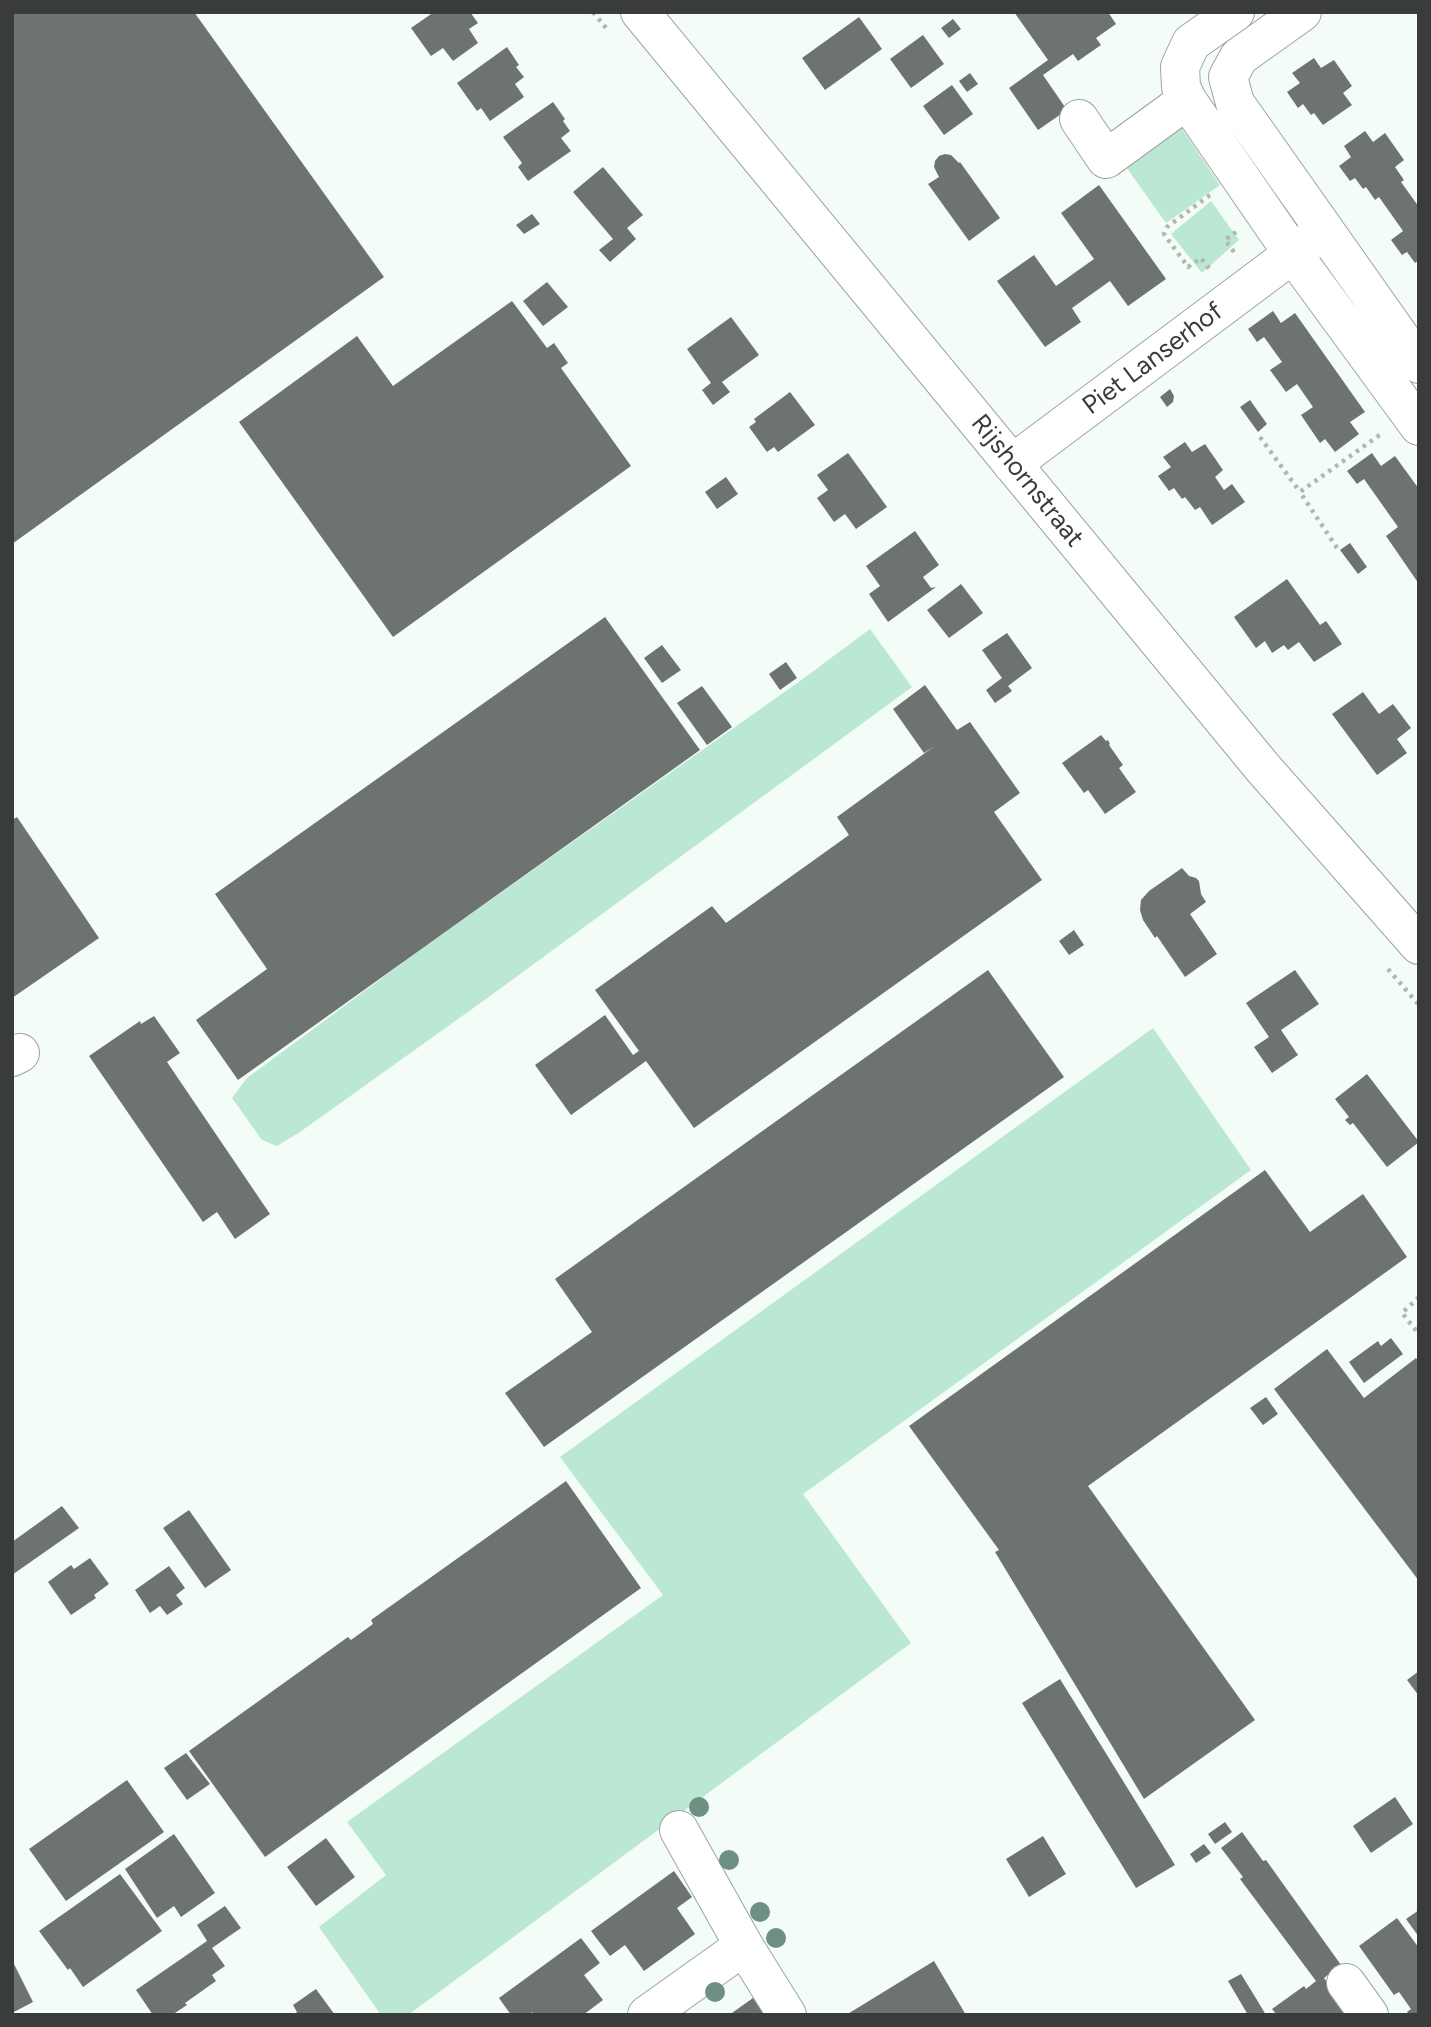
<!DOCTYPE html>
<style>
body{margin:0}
#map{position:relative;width:1431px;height:2027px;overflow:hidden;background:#f4fcf8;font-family:Figtree,sans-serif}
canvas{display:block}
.frame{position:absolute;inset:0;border:14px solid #3a3c3b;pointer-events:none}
</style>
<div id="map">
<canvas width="1431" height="2027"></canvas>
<div class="frame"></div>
</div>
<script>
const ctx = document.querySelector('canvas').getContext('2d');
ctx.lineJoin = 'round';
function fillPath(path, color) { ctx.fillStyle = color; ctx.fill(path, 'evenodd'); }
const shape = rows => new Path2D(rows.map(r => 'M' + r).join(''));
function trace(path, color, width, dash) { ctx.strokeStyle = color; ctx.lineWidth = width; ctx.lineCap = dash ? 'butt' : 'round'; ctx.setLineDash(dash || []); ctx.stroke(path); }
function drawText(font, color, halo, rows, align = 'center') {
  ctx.font = font + ' Figtree,sans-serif'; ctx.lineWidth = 7; ctx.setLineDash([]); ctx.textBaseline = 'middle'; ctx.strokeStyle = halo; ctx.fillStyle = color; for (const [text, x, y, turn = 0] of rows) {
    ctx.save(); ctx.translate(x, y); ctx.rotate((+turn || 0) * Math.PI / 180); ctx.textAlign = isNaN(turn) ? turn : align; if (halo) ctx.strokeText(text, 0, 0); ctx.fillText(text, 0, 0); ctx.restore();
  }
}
fillPath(shape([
 [1180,126,1220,185,1166,223,1126,167],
 [1211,201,1239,240,1202,273,1171,234],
 [870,629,912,687,486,999,300,1132,277,1146,262,1140,232,1098,247,1078,420,950,800,681],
 [1153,1028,1251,1170,803,1494,911,1643,408,2015,381,2015,319,1927,386,1875,347,1822,663,1595,560,1457]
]), '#bae8d2');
fillPath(shape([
 [12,12,194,12,384,277,12,544],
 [434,12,470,12,478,23,469,29,478,43,453,61,443,48,431,56,411,28],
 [1014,12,1108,12,1116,24,1096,38,1101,45,1078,61,1073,54,1043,75,1067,110,1038,130,1009,88,1048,60],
 [859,17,882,49,825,90,802,58],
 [953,19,961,29,949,38,941,28],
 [923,35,944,64,911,88,890,59],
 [507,47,519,65,516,67,524,77,515,84,524,97,490,121,481,108,477,111,457,83],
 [1314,58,1321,68,1334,60,1352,86,1343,93,1352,105,1323,125,1314,113,1311,115,1303,104,1298,108,1287,92,1300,83,1292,73],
 [970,73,978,84,967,92,959,81],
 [952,85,973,114,944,135,923,106],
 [553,102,565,119,563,121,570,131,561,138,571,151,528,181,518,167,522,163,503,137],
 [1365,131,1373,142,1385,133,1404,160,1395,167,1404,180,1401,182,1419,207,1419,260,1415,263,1407,252,1402,255,1391,240,1403,231,1379,197,1375,200,1366,187,1363,189,1355,178,1350,181,1339,166,1351,157,1344,146],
 [945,154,951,155,959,163,960,162,1000,218,969,241,928,184,939,177,934,167,935,161,939,156],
 [603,167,643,215,627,228,636,239,610,262,599,250,613,239,573,192],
 [1099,185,1166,279,1128,306,1110,281,1072,308,1081,322,1045,347,997,281,1034,255,1056,286,1094,259,1061,213],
 [532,214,540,224,524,234,516,225],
 [547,282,568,307,543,326,523,301],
 [512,301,547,348,554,343,568,363,561,368,631,466,393,637,239,422,357,336,393,386],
 [1273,311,1281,323,1295,313,1365,412,1350,422,1359,434,1335,452,1325,439,1320,443,1301,415,1313,407,1297,384,1286,392,1270,370,1282,362,1264,337,1257,342,1248,329],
 [731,317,759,355,722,382,730,392,713,405,702,390,711,383,687,349],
 [1170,389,1174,396,1173,402,1167,407,1160,397],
 [790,392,815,425,778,452,774,447,767,452,749,427,756,422,754,419],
 [1250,400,1267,424,1258,432,1240,407],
 [1185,442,1192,452,1205,444,1223,470,1215,477,1224,490,1232,484,1245,502,1212,525,1200,507,1195,510,1185,497,1182,499,1174,488,1169,491,1158,476,1171,467,1163,457],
 [848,453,887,507,856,529,845,514,834,522,817,498,828,490,817,475],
 [1372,453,1381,466,1395,456,1419,489,1419,584,1386,536,1398,527,1364,479,1357,484,1347,471],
 [726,477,738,494,717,509,705,492],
 [915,531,939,565,923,577,931,588,936,587,888,622,869,594,880,586,866,566],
 [1350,543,1367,567,1358,574,1340,550],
 [1287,579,1320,625,1326,621,1342,644,1314,662,1299,642,1288,650,1284,645,1272,653,1265,641,1256,648,1234,617],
 [961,584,983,613,949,638,927,610],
 [605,617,700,750,238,1080,196,1020,267,969,215,894],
 [1007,633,1032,668,1008,686,1012,691,995,703,986,690,1002,678,982,650],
 [662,645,681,670,662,683,644,658],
 [786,662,797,678,780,690,769,674],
 [925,685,957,730,970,722,1020,793,994,812,1042,880,694,1128,646,1061,571,1115,535,1065,605,1015,633,1055,639,1051,595,990,712,906,726,923,849,835,837,817,936,745,924,753,893,709],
 [702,686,732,727,707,745,677,703],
 [1363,692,1379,714,1393,704,1411,728,1397,739,1407,753,1377,775,1332,714],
 [1101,735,1106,741,1108,740,1110,744,1109,745,1123,765,1119,768,1136,792,1105,814,1088,790,1084,793,1062,763],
 [17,817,99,938,12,998,12,820],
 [1182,868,1189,876,1196,878,1199,881,1201,894,1206,902,1190,914,1217,954,1185,977,1157,936,1155,938,1143,920,1140,910,1141,900,1149,891],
 [1074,930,1084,945,1069,955,1059,941],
 [988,970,1064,1077,544,1447,505,1393,592,1332,555,1279],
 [1295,970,1319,1004,1281,1030,1298,1055,1272,1073,1254,1047,1269,1037,1246,1003],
 [154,1016,180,1053,167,1062,270,1214,235,1239,217,1212,203,1222,89,1056,140,1021,141,1024],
 [1367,1074,1419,1142,1387,1167,1353,1123,1350,1125,1345,1120,1349,1117,1335,1099],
 [1265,1170,1310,1232,1363,1194,1407,1257,1088,1486,1255,1720,1144,1799,995,1552,999,1550,909,1426],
 [1391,1338,1403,1354,1364,1383,1349,1362,1378,1341,1381,1346],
 [1327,1349,1364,1398,1416,1358,1419,1362,1419,1581,1274,1389],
 [1266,1397,1278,1414,1263,1425,1250,1408],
 [566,1481,641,1588,265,1857,189,1751,348,1637,351,1640,373,1624,371,1620],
 [62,1506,79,1528,12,1575,12,1542],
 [189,1510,231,1570,205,1588,163,1528],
 [90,1558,109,1584,94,1595,96,1598,71,1615,48,1582,71,1565,74,1569],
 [169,1566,185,1588,176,1595,183,1604,167,1615,160,1606,150,1613,135,1590],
 [1419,1671,1419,1696,1407,1680],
 [1060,1679,1175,1865,1136,1888,1022,1703],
 [186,1753,210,1784,187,1800,164,1768],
 [127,1780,164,1832,66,1901,29,1849],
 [1395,1797,1413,1824,1371,1853,1353,1826],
 [1225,1822,1232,1832,1215,1844,1208,1834],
 [1242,1832,1263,1861,1266,1860,1341,1965,1324,1978,1351,2015,1277,2015,1272,2009,1304,1986,1306,1989,1316,1981,1240,1879,1243,1877,1221,1848],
 [174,1834,215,1893,181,1917,174,1906,157,1918,125,1869],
 [1043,1836,1066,1874,1029,1897,1006,1859],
 [326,1838,355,1877,316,1906,287,1867],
 [1204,1844,1211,1853,1196,1863,1190,1854],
 [674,1871,692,1897,677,1908,695,1934,644,1971,625,1945,610,1956,591,1931],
 [120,1874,162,1931,83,1987,70,1968,68,1970,39,1931],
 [225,1906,241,1928,212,1948,225,1966,212,1975,216,1981,185,2003,187,2005,172,2015,153,2015,136,1990,207,1941,197,1925],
 [1419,1910,1419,1937,1406,1919],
 [1397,1918,1419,1948,1419,2015,1409,2015,1407,2012,1411,2009,1399,1992,1394,1995,1359,1946],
 [581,1938,600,1963,584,1975,603,2000,583,2015,534,2015,532,2012,529,2015,511,2015,499,1998],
 [12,1960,33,2002,12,2013],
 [934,1961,966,2015,846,2015],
 [1241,1974,1257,2000,1266,2015,1248,2015,1228,1981],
 [316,1989,335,2015,293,2015,297,2012,293,2005],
 [753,1998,765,2015,729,2015]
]), '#6d7370');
const minor = shape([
 [640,12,1263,768,1419,945],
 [1235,12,1191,43,1180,67,1181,87,1187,100,1293,254,1419,426],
 [1302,12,1239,57,1228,77,1235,103,1419,364],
 [1079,119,1106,159,1187,100],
 [1012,464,1314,238],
 [12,1057,20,1053],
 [679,1830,744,1946,787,2015],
 [1346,1983,1369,2015],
 [647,2015,744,1946]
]);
trace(minor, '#9da4a1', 40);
trace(shape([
 [593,12,606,28],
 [1210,195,1167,227,1164,234,1188,267,1201,258,1211,271],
 [1234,252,1225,240,1236,232],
 [1260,437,1300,492],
 [1337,548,1300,492,1381,434],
 [1388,969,1419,1005],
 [1419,1297,1402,1313,1419,1334]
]), '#b1b7b4', 4.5, [3.5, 5]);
trace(minor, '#fff', 38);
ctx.fillStyle = '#6e8f83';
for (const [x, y] of [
 [699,1807],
 [729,1860],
 [760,1912],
 [776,1938],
 [715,1992]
]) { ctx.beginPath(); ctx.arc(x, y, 10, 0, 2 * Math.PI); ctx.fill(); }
drawText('26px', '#3a3c3b', '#fff', [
 ["Piet Lanserhof",1153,359,-37],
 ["Rijshornstraat",1027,481,51]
]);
</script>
